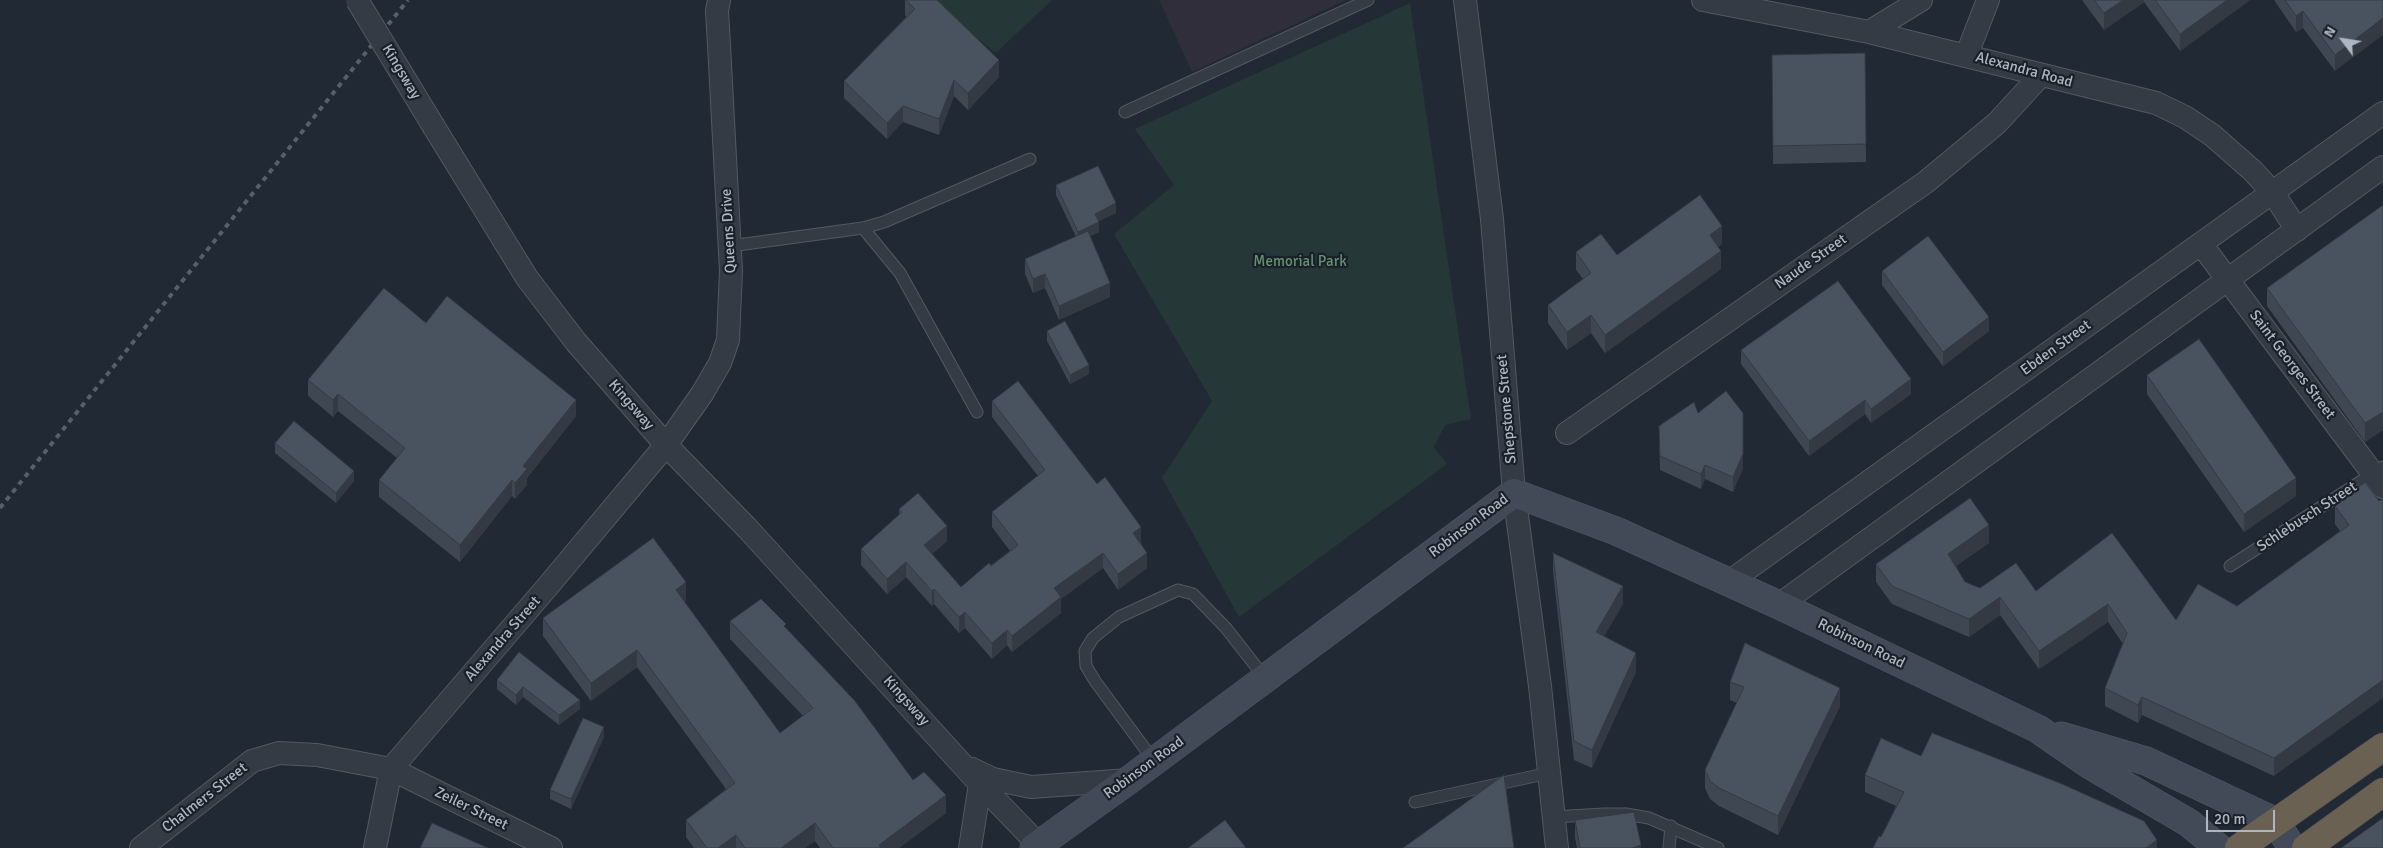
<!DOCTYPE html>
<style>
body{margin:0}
#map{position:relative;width:2383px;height:848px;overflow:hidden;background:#212934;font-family:Signika,sans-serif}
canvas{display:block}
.north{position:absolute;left:2318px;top:15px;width:50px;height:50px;-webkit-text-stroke:4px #1a2029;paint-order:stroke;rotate:301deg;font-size:14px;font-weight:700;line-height:20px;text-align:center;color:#aeb6c2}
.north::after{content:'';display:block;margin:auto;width:18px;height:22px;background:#aeb6c2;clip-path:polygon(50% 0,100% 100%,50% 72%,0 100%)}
.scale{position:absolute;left:2206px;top:810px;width:69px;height:22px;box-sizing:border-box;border:2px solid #aeb6c2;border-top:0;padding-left:6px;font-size:15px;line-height:18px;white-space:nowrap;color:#aeb6c2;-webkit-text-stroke:4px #1a2029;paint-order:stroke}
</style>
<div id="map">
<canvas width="2383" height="848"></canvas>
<div class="north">N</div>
<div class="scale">20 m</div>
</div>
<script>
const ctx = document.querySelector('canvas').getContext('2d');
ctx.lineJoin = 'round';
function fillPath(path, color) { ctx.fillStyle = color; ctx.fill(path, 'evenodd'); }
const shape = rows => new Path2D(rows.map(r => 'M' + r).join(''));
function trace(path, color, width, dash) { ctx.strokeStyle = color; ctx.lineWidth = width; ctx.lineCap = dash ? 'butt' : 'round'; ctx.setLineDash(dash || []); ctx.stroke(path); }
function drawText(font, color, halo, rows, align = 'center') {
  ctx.font = font + ' Signika,sans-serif'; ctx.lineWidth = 4.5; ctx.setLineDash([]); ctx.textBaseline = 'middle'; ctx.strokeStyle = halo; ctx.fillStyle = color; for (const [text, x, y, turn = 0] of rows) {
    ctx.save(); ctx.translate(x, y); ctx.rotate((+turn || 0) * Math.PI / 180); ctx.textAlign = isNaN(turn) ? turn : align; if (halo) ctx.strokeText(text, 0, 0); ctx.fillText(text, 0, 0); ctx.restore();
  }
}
fillPath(shape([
 [1159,0,1346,0,1192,72]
]), '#302e3a');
fillPath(shape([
 [927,0,1052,0,996,53],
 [1410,3,1471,419,1445,425,1434,447,1447,464,1239,617,1162,478,1212,401,1114,234,1174,185,1135,129]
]), '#263737');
const lane = shape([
 [1125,112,1368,0],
 [863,228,900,273,977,412],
 [730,246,863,228,884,222,1030,159],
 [2230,566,2383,467],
 [1154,761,1095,681,1086,666,1085,651,1093,638,1119,617,1178,590,1193,594,1226,628,1265,678],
 [1415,802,1549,773],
 [1553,817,1604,814,1626,814,1649,818,1718,848],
 [1669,848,1671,826]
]);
const street = shape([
 [1465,0,1492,219,1514,493,1540,686,1557,848],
 [1703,0,1869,32,2156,103,2185,117,2212,135,2253,171,2273,193,2297,230],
 [1869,32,1921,0],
 [1967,54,1988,0],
 [434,127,527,278,576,342,666,445,748,529,980,784,1039,845],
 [2201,244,2383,487],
 [1567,433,1926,182,1997,123,2041,75],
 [1729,582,2383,113],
 [1779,605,2383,167],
 [972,769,993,779,1031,787,1129,780],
 [141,848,252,761,279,753,317,755,391,769,551,848],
 [375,848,391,769,548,586,666,445,702,394,720,363,728,340,731,271,719,45,717,11,719,0],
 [970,848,980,784]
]);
const secondary = shape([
 [2061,736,2146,761,2276,822,2292,848],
 [1034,848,1129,780,1514,493,1616,531,1779,605,2038,729,2090,765,2189,823,2219,848]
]);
const highway = shape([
 [2239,848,2383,747],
 [2306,848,2383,792]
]);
trace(lane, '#525963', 13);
trace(street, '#525963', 24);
trace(secondary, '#525963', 29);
trace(highway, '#3f464f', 29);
trace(lane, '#343b45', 11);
trace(street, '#343b45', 22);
trace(secondary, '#434a57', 28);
trace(highway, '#6a6152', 28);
trace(shape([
 [0,508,408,0]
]), '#565f6c', 4, [5, 5]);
const streetBridge = shape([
 [357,0,434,127]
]);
trace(streetBridge, '#525963', 24, []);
trace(streetBridge, '#343b45', 22);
fillPath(shape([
 [905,0,937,0,999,77,968,110,954,96,939,135,903,122,887,139,844,98,844,81,906,17,905,15],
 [2082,0,2250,0,2180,51,2144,2,2104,30],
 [2274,0,2383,0,2335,71,2303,28,2296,32],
 [1865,53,1866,162,1773,164,1772,55],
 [1056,185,1116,213,1098,221,1099,232,1090,236,1110,297,1059,320,1045,288,1033,293,1025,274,1025,259,1076,237,1056,195],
 [2383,205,2383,430,2365,442,2267,306,2267,288],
 [1722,244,1718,247,1721,269,1605,353,1591,333,1567,350,1548,323,1548,305,1583,279,1576,270,1576,252,1617,255],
 [1882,271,1989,331,1943,366,1882,285],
 [426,323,576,416,527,478,527,485,515,499,512,496,460,562,379,497,379,480,397,458,338,411,333,417,308,396,308,380],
 [1047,331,1089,374,1070,384,1047,341],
 [1741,350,1911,394,1871,423,1865,414,1809,456,1741,364],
 [2147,375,2296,496,2244,532,2147,394],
 [992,401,1141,542,1147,568,1118,590,1103,568,1061,599,1061,613,1012,652,1007,645,992,659,965,628,959,633,934,604,932,606,906,577,887,594,861,565,861,549,899,515,899,509,947,541,932,554,961,587,1010,551,992,527,992,512,1038,476,992,417],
 [1698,413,1743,468,1733,492,1705,479,1701,489,1660,470,1659,426],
 [275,443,354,481,336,503,275,453],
 [2365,482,2274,776,2142,715,2138,723,2105,706,2105,688,2123,644,2108,622,2039,669,2000,615,1969,637,1892,604,1876,582,1876,564,1989,543,1956,566,1965,582,1980,588,2036,591,2112,533,2176,620,2237,606,2340,531,2335,524,2335,506],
 [1553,553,1623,604,1604,636,1636,672,1592,768,1574,760,1553,571],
 [686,600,684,602,780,733,803,716,730,639,730,621,786,629,913,780,946,813,899,848,820,848,815,841,805,848,694,848,686,837,686,820,726,789,637,667,591,701,543,636,543,618],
 [519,652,580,709,559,725,523,697,516,705,497,689,497,680],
 [1730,682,1840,706,1778,835,1719,806,1710,799,1705,788,1705,770,1737,703,1730,700],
 [604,737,571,809,550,799,550,790],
 [1921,756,2157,848,1881,837,1896,806,1865,792,1865,775],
 [1575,820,1641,848,1577,848,1575,838]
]), '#3f4753');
fillPath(shape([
 [2123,0,2144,0,2144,2,2104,30,2104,13],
 [2227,0,2250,0,2180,51,2180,34],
 [2303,11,2303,28,2296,32,2296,16],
 [2383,18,2383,35,2335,71,2335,55],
 [999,60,999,77,968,110,968,93],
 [954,80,954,96,939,135,939,119],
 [903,106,903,122,887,139,887,123],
 [1116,203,1116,213,1095,223,1095,214],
 [1099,222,1099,232,1078,242,1078,232],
 [1722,226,1722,244,1710,253,1710,235],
 [1721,251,1721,269,1605,353,1605,335],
 [1045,274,1045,288,1033,293,1033,279],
 [1110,283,1110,297,1059,320,1059,306],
 [1591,315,1591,333,1567,350,1567,332],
 [1989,317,1989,331,1943,366,1943,352],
 [1089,365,1089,374,1070,384,1070,375],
 [1911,379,1911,394,1871,423,1871,409],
 [338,394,338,411,333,417,333,400],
 [576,400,576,416,527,478,527,485,515,499,515,483,523,466],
 [1865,400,1865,414,1809,456,1809,441],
 [2383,412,2383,430,2365,442,2365,423],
 [1743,454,1743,468,1733,492,1733,477],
 [1705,465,1705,479,1701,489,1701,474],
 [354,471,354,481,336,503,336,493],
 [2296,478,2296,496,2244,532,2244,514],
 [512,480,512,496,460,562,460,545],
 [1989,525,1989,543,1948,571,1948,554],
 [947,526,947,541,924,561,924,545],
 [1141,527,1141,542,1133,548,1133,533],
 [1103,553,1103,568,1061,599,1061,613,1012,652,1012,636,1054,588],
 [1147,553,1147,568,1118,590,1118,574],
 [906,562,906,577,887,594,887,579],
 [686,582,686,600,676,608,676,590],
 [1623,586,1623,604,1596,650,1596,632],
 [934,589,934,604,932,606,932,591],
 [2000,597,2000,615,1969,637,1969,619],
 [2108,604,2108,622,2039,669,2039,651],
 [965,612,965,628,959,633,959,617],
 [1007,630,1007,645,992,659,992,643],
 [637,650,637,667,591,701,591,683],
 [1636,653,1636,672,1592,768,1592,750],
 [2383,680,2383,698,2274,776,2274,758],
 [523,687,523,697,516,705,516,695],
 [1840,688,1840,706,1778,835,1778,816],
 [2142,697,2142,715,2138,723,2138,705],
 [580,700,580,709,559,725,559,715],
 [604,727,604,737,571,809,571,799],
 [946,795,946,813,899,848,879,848,879,845],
 [815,823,815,841,805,848,781,848],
 [736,835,736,848,718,848],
 [2157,840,2157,848,2146,848],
 [1641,845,1641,848,1632,848]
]), '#333a43');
const building = shape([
 [906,0,937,0,999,60,968,93,954,80,939,119,903,106,887,123,844,81,915,9,906,0],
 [2094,0,2123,0,2104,13,2094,0],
 [2155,0,2227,0,2180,34,2155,0],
 [2285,0,2383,0,2383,18,2335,55,2303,11,2296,16,2285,0],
 [1865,53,1866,144,1773,146,1772,55,1865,53],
 [1098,166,1116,203,1095,214,1099,222,1078,232,1056,185,1098,166],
 [1700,195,1722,226,1710,235,1721,251,1605,335,1591,315,1567,332,1548,305,1591,273,1576,252,1601,234,1617,255,1700,195],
 [2383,205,2383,412,2365,423,2267,288,2383,205],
 [1088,231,1110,283,1059,306,1045,274,1033,279,1025,259,1088,231],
 [1928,236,1989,317,1943,352,1882,271,1928,236],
 [1838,281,1911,379,1871,409,1865,400,1809,441,1741,350,1838,281],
 [384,288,426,323,447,296,576,400,523,466,527,469,515,483,512,480,460,545,379,480,405,448,338,394,333,400,308,380,384,288],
 [1065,321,1089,365,1070,375,1047,331,1065,321],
 [2199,339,2296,478,2244,514,2147,375,2199,339],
 [1018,381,1097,484,1105,477,1141,527,1133,533,1147,553,1118,574,1103,553,1054,588,1061,597,1012,636,1007,630,992,643,965,612,959,617,934,589,932,591,906,562,887,579,861,549,902,512,899,509,918,493,947,526,924,545,961,587,989,563,991,566,1018,545,992,512,1045,470,992,401,1018,381],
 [1726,391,1743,413,1743,454,1733,477,1705,465,1701,474,1660,456,1659,426,1694,402,1698,413,1726,391],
 [294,421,354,471,336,493,275,443,294,421],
 [2365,482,2379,501,2383,499,2383,680,2274,758,2142,697,2138,705,2105,688,2127,633,2108,604,2039,651,2000,597,1969,619,1892,586,1876,564,1970,498,1989,525,1948,554,1965,582,1980,588,2016,563,2036,591,2112,533,2176,620,2198,584,2237,606,2349,525,2335,506,2365,482],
 [653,538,686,582,676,590,780,733,813,708,730,621,761,599,786,624,784,626,855,701,913,780,924,772,946,795,879,845,881,848,833,848,815,823,781,848,745,848,736,835,718,848,707,848,686,820,735,783,637,650,591,683,543,618,653,538],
 [1553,553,1623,586,1596,632,1636,653,1592,750,1574,741,1553,553],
 [1745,643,1840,688,1778,816,1719,788,1710,781,1705,770,1744,687,1730,682,1745,643],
 [519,652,580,700,559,715,523,687,516,695,497,680,519,652],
 [583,718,604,727,571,799,550,790,583,718],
 [1932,733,2062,784,2144,821,2157,840,2146,848,1873,848,1879,836,1881,837,1904,792,1865,775,1881,738,1921,756,1932,733],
 [1504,775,1514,848,1403,848,1504,775],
 [1634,812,1641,845,1632,848,1580,848,1575,820,1634,812],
 [2383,818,2383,848,2341,848,2383,818],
 [1225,820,1246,848,1188,848,1225,820],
 [432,823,488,848,420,848,432,823]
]);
fillPath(building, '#495360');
trace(building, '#333a43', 1);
drawText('15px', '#aeb6c2', '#1a2029', [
 ["Alexandra Road",2024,70,15],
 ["Kingsway",401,72,59],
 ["Queens Drive",729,231,-93],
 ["Naude Street",1811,262,-35],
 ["Ebden Street",2056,348,-36],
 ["Saint Georges Street",2292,365,53],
 ["Kingsway",631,405,49],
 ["Shepstone Street",1507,409,-95],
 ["Schlebusch Street",2307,517,-33],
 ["Robinson Road",1469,526,-37],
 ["Alexandra Street",503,639,-49],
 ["Robinson Road",1861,644,26],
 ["Kingsway",906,701,48],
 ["Robinson Road",1144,768,-36],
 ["Chalmers Street",205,798,-38],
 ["Zeiler Street",471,809,26]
]);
drawText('15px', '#689071', '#1a2029', [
 ["Memorial Park",1300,262]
]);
</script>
